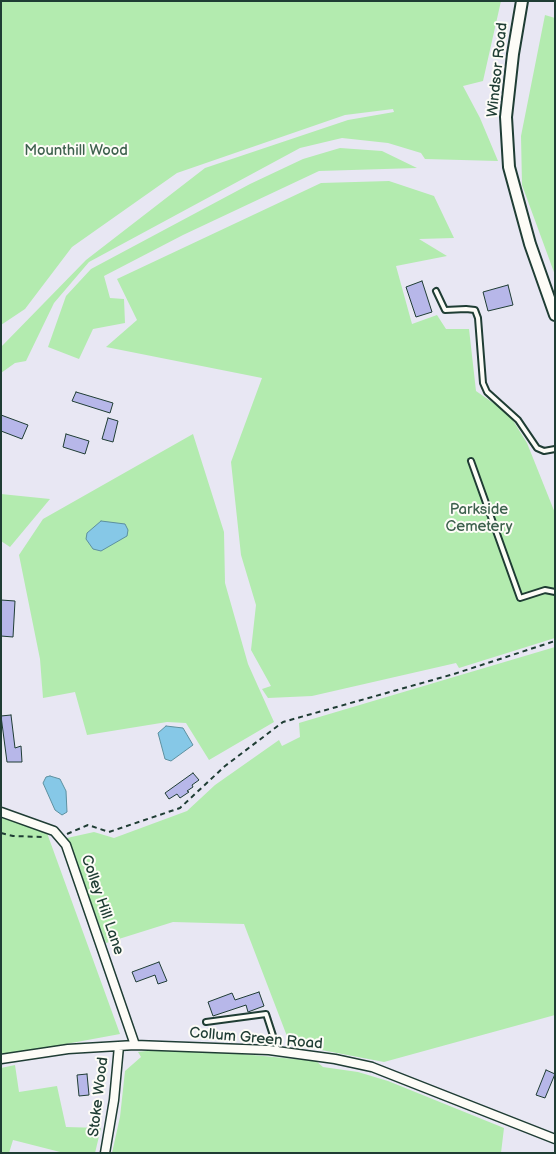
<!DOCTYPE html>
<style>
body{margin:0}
#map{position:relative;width:556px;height:1154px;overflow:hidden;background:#e8e7f3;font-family:"Balsamiq Sans",sans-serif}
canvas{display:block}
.frame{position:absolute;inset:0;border:2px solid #1f3d34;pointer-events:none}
</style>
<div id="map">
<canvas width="556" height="1154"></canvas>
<div class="frame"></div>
</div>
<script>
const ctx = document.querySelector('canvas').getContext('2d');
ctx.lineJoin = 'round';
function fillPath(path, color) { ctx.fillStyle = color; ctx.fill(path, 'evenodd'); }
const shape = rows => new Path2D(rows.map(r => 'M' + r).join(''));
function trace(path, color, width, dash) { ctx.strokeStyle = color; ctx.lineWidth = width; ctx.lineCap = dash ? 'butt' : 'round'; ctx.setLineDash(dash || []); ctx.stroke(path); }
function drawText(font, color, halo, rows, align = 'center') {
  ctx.font = font + ' "Balsamiq Sans",sans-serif'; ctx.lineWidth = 4; ctx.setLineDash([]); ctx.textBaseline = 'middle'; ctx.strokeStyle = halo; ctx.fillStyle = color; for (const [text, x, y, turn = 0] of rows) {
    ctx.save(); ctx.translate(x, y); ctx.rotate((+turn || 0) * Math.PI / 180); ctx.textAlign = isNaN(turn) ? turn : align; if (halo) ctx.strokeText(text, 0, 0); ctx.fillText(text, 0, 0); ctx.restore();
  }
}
fillPath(shape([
 [1,1,501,1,483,81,463,86,480,118,498,161,425,159,421,153,388,143,342,138,300,148,89,262,54,303,26,361,15,363,1,373,1,347,86,260,205,168,348,120,394,112,393,109,345,115,177,173,72,247,25,309,1,325],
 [545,15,555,18,555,275,522,185,521,136],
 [340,148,382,151,417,168,319,171,183,235,104,276,110,298,124,299,125,323,93,329,79,359,48,347,66,296,91,269,250,184,303,159],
 [389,181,434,196,454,238,419,239,447,256,396,266,412,324,437,315,446,329,469,329,476,391,509,414,527,443,555,513,555,638,459,668,456,663,312,696,268,698,262,689,271,686,251,650,256,605,241,555,231,462,262,378,106,347,137,320,117,279,321,183],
 [193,434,224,532,225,583,248,664,274,722,209,760,186,723,167,722,87,735,75,692,43,698,40,659,19,555,43,519],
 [1,494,50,499,10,547,1,541],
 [555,647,555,1015,384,1062,290,1044,244,924,173,922,106,943,67,838,94,832,114,838,187,811,215,785,279,740,282,746,300,737,299,723],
 [1,816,47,833,120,1034,1,1056],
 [154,1050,210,1051,316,1061,323,1067,358,1072,388,1081,504,1128,501,1153,112,1153,120,1117,125,1071,141,1057,138,1052],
 [15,1065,19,1092,57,1086,66,1127,101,1128,95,1153,64,1153,13,1140,9,1153,1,1153,1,1068]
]), '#b3ebaf');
const water = shape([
 [101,521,125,524,128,530,127,536,101,551,93,549,86,539,87,533,101,521],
 [166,726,183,728,193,745,171,761,165,759,158,733,166,726],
 [50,776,60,779,66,791,67,812,62,815,55,810,43,783,46,777,50,776]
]);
fillPath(water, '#86c8e7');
trace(water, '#5d909f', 1);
const building = shape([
 [422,281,432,312,416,317,406,287,422,281],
 [508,285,513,305,488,311,483,292,508,285],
 [76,392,113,403,110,413,72,401,76,392],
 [1,415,28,425,22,439,1,431,1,415],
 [108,418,118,421,113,442,102,439,108,418],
 [66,434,89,441,85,454,63,447,66,434],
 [1,600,15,601,13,637,1,636,1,600],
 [11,715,15,748,21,746,22,762,7,762,1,716,11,715],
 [193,773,199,780,192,785,193,787,187,791,189,792,180,798,177,794,169,799,165,793,193,773],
 [159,962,167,981,158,984,155,975,136,982,132,972,159,962],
 [259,992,264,1006,248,1012,246,1005,213,1016,208,1002,232,993,235,1000,259,992],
 [546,1070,555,1074,545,1098,536,1095,546,1070],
 [87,1074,89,1095,79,1096,77,1075,87,1074]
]);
fillPath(building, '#b7b7e9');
trace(building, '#1f3d34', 1);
const lane = shape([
 [436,291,445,310,466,309,475,310,478,318,483,383,487,392,518,420,537,448,544,451,555,449],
 [471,461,520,598,545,590,555,592],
 [206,1022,266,1014,278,1051]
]);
const street = shape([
 [1,812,54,831,66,845,135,1045],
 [1,1059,68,1049,135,1045,269,1050,335,1059,372,1067,555,1139],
 [105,1153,114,1100,119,1046]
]);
const secondary = shape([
 [522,1,513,54,506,117,509,167,530,244,555,315]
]);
trace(lane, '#1f3d34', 8);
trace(street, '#1f3d34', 11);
trace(secondary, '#1f3d34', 14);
trace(shape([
 [1,833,13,836,43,837],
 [67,834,88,825,109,832,180,808,225,766,283,722,454,674,555,641]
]), '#1f3d34', 2, [5, 4]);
trace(lane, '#fdfcf7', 4);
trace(street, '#fdfcf7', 8);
trace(secondary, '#fdfcf7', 10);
drawText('15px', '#1f3d34', '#fdfcf7', [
 ["Windsor Road",498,70,-84],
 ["Colley Hill Lane",102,905,71],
 ["Collum Green Road",256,1039,5],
 ["Stoke Wood",99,1097,-83]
]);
drawText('15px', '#3d604d', '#fdfcf7', [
 ["Mounthill Wood",76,151],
 ["Parkside",479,510],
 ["Cemetery",479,527]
]);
</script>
